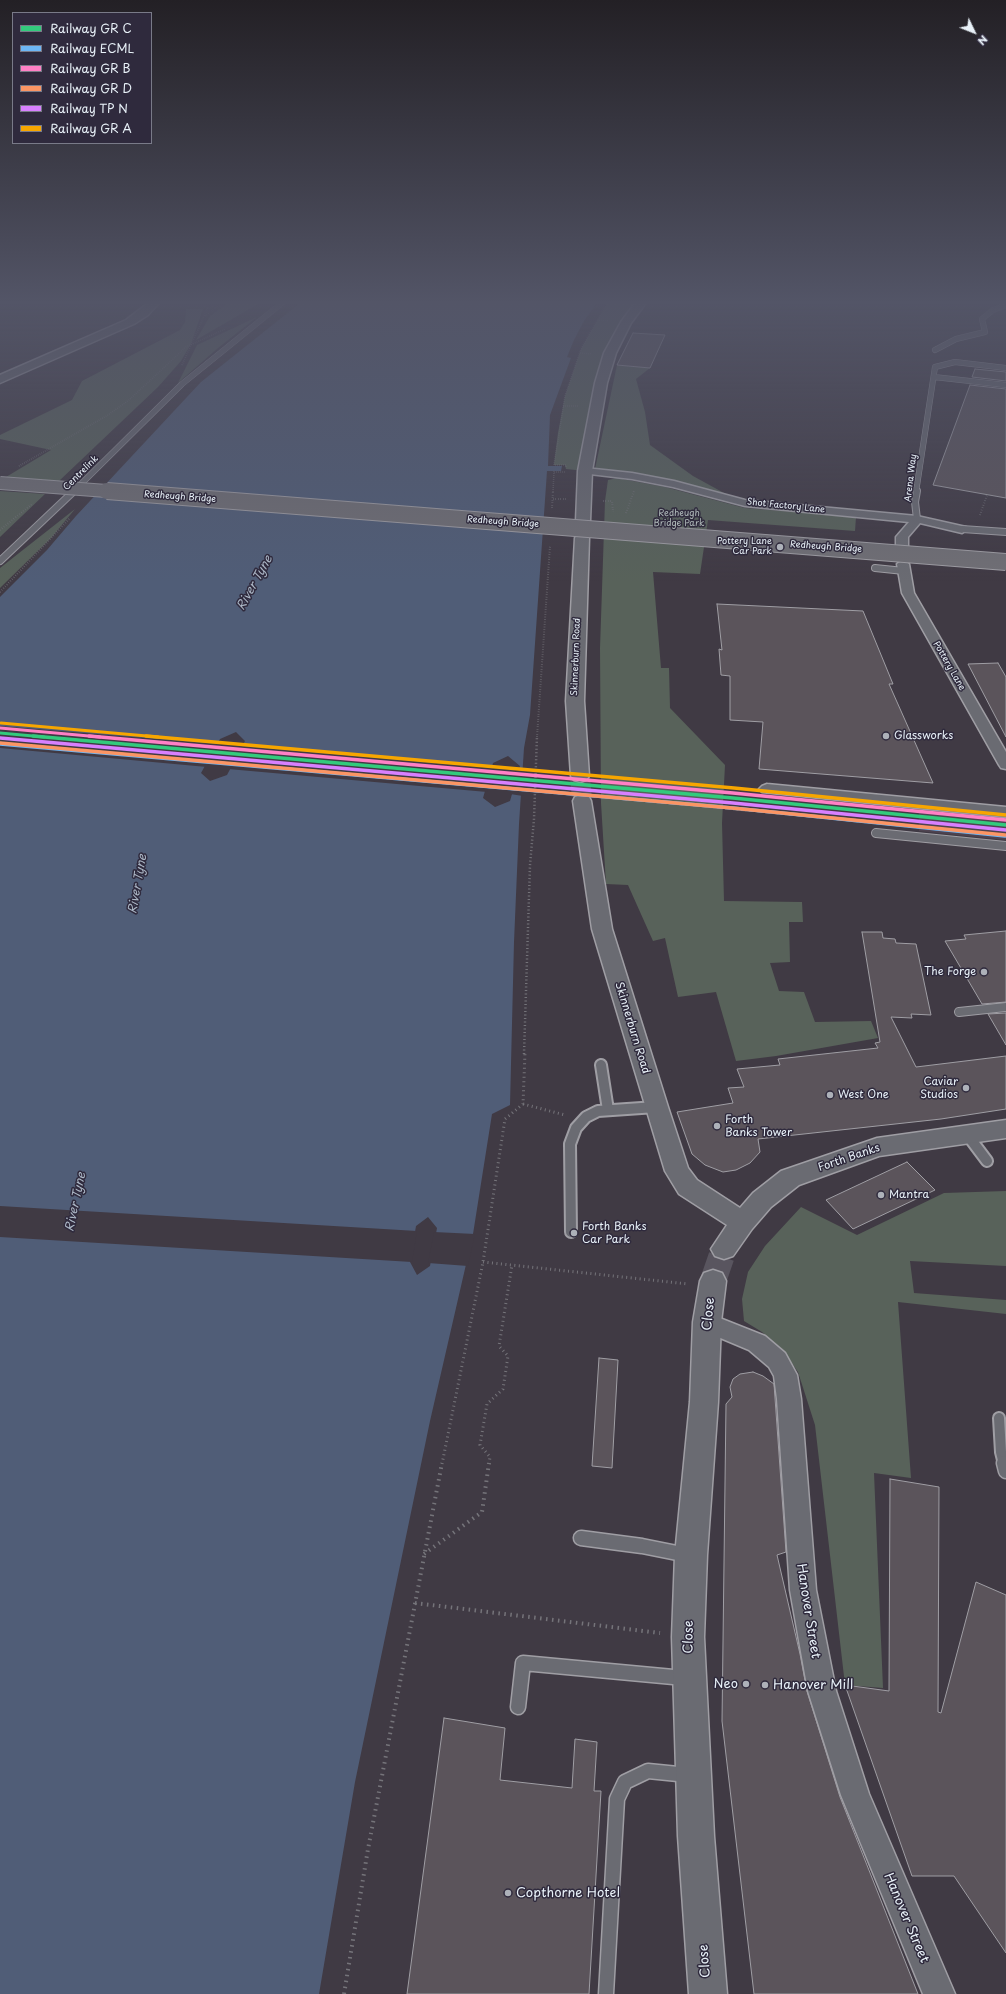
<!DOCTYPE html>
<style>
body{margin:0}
#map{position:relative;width:1006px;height:1994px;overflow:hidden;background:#403a44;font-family:"Playpen Sans",sans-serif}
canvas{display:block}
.legend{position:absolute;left:12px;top:12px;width:140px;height:132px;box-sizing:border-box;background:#2f2a3d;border:1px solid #797a88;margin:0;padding:5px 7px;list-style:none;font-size:12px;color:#e8f1f8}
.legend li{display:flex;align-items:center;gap:8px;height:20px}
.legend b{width:20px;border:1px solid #797a88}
.north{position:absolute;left:954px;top:12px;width:40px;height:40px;-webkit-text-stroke:3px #2f2a3d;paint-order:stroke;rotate:133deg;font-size:11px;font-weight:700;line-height:16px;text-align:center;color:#e8f1f8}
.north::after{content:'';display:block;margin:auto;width:14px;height:18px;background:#e8f1f8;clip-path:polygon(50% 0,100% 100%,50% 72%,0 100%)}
</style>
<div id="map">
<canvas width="1006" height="1994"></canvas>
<ul class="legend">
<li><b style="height:5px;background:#33ca7d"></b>Railway GR C</li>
<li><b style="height:5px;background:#6db6f5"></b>Railway ECML</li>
<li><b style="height:5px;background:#ff80c5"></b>Railway GR B</li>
<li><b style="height:5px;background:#fb9564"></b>Railway GR D</li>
<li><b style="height:5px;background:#d880ff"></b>Railway TP N</li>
<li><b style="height:5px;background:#f7a600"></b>Railway GR A</li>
</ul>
<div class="north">N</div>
</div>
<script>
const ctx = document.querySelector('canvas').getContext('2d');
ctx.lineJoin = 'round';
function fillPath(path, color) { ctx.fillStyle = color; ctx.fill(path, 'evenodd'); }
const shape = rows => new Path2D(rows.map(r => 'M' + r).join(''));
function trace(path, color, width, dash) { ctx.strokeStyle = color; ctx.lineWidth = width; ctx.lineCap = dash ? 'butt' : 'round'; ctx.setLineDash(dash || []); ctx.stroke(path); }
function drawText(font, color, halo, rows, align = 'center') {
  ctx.font = font + ' "Playpen Sans",sans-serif'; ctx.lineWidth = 3; ctx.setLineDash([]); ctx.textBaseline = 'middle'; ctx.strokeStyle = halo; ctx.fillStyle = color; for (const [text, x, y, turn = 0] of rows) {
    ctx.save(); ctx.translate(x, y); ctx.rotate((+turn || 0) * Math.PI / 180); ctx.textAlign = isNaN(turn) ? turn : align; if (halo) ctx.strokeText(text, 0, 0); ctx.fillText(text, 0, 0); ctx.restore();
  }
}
fillPath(shape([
 [919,808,1006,816,1006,840,919,831]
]), '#4f4350');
fillPath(shape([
 [228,303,260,303,196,340,210,316],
 [607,303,641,303,610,353,585,471,566,469,565,465,554,465,558,433,565,396,581,349],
 [186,309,203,309,191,344,181,361,158,387,59,481,6,477,51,450,0,439,0,435,72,400,82,381,180,330,185,322],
 [257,317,218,348,178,383,197,345],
 [617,365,650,368,636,379,645,412,650,445,693,476,735,499,595,469],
 [617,478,665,487,745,508,856,517,855,531,708,520,700,574,653,572,661,668,669,668,670,708,725,765,722,823,724,901,802,902,803,922,789,922,790,962,770,963,779,991,804,992,815,1022,871,1021,878,1038,776,1056,736,1061,716,992,678,997,665,938,653,941,628,885,606,884,601,803,600,648,605,501,608,480],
 [0,491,45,494,0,537],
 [75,509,51,538,0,588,0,568],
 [1006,1191,1006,1266,910,1261,914,1293,1006,1300,1006,1314,898,1302,911,1478,874,1473,883,1688,845,1685,815,1425,798,1372,782,1349,762,1332,744,1321,742,1299,748,1272,765,1246,801,1207,857,1235,944,1193]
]), '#58625a');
fillPath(shape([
 [300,303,597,303,584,321,574,340,567,357,571,358,550,415,548,466,562,466,561,471,547,471,530,715,524,748,519,824,514,942,510,1105,492,1114,473,1234,430,1421,355,1782,319,1994,0,1994,0,597,47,550,76,516,201,382],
 [236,732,245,741,227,775,210,781,201,773,220,739],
 [508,756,520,766,510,801,495,807,483,798,493,763],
 [428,1217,437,1228,430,1266,417,1275,410,1262,416,1226]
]), '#505d77');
fillPath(shape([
 [0,726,219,744,207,767,0,748],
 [240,746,494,768,487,792,228,769],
 [516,770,525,771,523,796,510,794],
 [0,1206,417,1231,412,1262,0,1237],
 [434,1232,475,1234,468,1266,428,1263]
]), '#403a44');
const building = shape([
 [633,333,665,335,650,368,617,365,633,333],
 [975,369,1006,372,1006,381,972,377,975,369],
 [970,385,1006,389,1006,498,933,485,970,385],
 [717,604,863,611,893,684,889,684,933,783,759,769,763,722,730,720,730,676,721,675,719,649,722,650,717,604],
 [998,663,1006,677,1006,737,968,664,998,663],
 [1006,931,1006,1002,982,1004,945,941,966,939,964,935,1006,931],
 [862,932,882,932,883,938,895,939,896,943,916,944,931,1015,911,1014,912,1018,891,1017,916,1067,1006,1056,1006,1109,941,1119,758,1139,760,1152,750,1163,736,1170,723,1172,705,1165,692,1154,677,1112,733,1103,728,1088,744,1087,737,1069,780,1065,778,1059,878,1048,875,1043,880,1042,862,932],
 [1006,1013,1006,1045,988,1014,1006,1013],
 [907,1162,935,1190,853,1229,826,1200,907,1162],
 [599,1358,618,1360,612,1468,592,1466,599,1358],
 [753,1372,763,1376,774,1384,786,1552,777,1555,800,1654,807,1691,840,1797,918,1994,754,1994,722,1721,726,1404,732,1397,730,1387,733,1379,740,1374,753,1372],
 [890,1479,939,1487,938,1712,941,1713,976,1582,1006,1595,1006,1953,954,1876,912,1876,845,1685,889,1691,890,1479],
 [444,1718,505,1728,500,1780,572,1788,575,1739,597,1742,594,1791,601,1791,589,1994,407,1994,444,1718]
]);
fillPath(building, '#5b545b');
trace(building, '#9f9ea4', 1);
trace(shape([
 [580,776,582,801]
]), '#59555f', 20, [20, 10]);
trace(shape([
 [713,1281,724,1249]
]), '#59555f', 26, [26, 13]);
const laneFar4 = shape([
 [935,350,956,339,985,332,982,319,993,310,1006,305],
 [934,377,1006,385],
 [73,492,182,384,282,303],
 [916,492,935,367,955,362,1006,368]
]);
const laneFar3 = shape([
 [917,491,915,502,917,519],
 [962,529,1006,532],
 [0,561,74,491],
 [875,568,904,571]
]);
const laneFar2 = shape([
 [876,833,1006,846],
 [959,1012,1006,1007]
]);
const laneFar1 = shape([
 [601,1065,608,1110],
 [966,1133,987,1161],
 [571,1232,570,1144,576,1128,586,1117,598,1111,656,1107],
 [999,1418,1001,1452,1004,1464]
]);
const lane = shape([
 [1004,1463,1006,1471],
 [581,1538,642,1546,687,1555],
 [518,1707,523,1663,684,1678],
 [606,1994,617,1799,625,1782,648,1771,688,1775]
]);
const street = shape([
 [585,468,632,473,674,481,745,500,917,516,966,527,968,529,962,533,920,523,908,537,908,546,902,550,896,546,896,537,909,522,745,506,673,487,632,479,581,473,580,471,581,469,585,468],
 [903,560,909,564,914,593,1006,752,1006,769,1001,768,999,765,902,593,897,564,903,560],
 [767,784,1006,807,1006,817,762,792,759,789,762,786,767,784],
 [707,1313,765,1336,785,1353,797,1375,801,1399,816,1590,836,1691,869,1794,955,1994,923,1994,841,1795,808,1691,790,1590,777,1399,774,1376,769,1367,749,1350,699,1329,696,1322,699,1315,707,1313]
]);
const secondary = shape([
 [148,303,159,303,148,315,134,324,0,383,0,375,126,320,148,303],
 [635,303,646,303,631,323,616,353,607,383,592,471,590,521,588,524,583,525,578,524,576,521,578,471,595,383,604,353,621,322,635,303],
 [582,534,587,535,589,538,584,701,589,776,586,780,580,782,574,780,571,776,566,701,575,538,577,535,582,534],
 [582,795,589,797,591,801,612,929,668,1107,688,1168,697,1180,740,1208,753,1193,781,1171,877,1138,1006,1120,1006,1138,879,1156,799,1185,771,1207,752,1229,733,1256,724,1259,715,1256,711,1249,727,1225,679,1194,665,1171,592,929,573,801,575,797,582,795],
 [713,1270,722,1273,726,1281,721,1322,718,1402,707,1555,704,1637,714,1836,727,1994,689,1994,678,1836,672,1637,675,1555,690,1402,693,1322,700,1281,704,1273,713,1270]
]);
trace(laneFar4, '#9f9ea4', 6);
trace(laneFar3, '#9f9ea4', 8);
trace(laneFar2, '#9f9ea4', 10);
trace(laneFar1, '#9f9ea4', 14);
trace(lane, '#9f9ea4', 17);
trace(street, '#9f9ea4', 3);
trace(secondary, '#9f9ea4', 3);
trace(shape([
 [205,316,222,303],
 [597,320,609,321],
 [580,353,592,354],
 [182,365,210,303],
 [563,406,578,406],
 [19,466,108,415,129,400,186,347,225,329],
 [566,467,566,465,554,465,565,396,581,349,607,303],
 [553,492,554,472,566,472]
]), '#75747a', 1.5, [0.5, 1.5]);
trace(shape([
 [553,499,566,499],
 [603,501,612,501,613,512],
 [552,508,553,491],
 [626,513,634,491],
 [980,515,987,495],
 [0,530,32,504],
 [0,592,70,518],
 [537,737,550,546]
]), '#75747a', 2, [0.5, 2]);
trace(shape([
 [524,1054,530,865,534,819,537,736]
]), '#75747a', 2.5, [1, 2.5]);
trace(shape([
 [523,1104,565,1115],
 [483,1262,688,1284],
 [442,1464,483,1262,505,1119,523,1104,525,1053],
 [489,1464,490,1457,480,1445,487,1404,503,1389,508,1356,499,1346,512,1265]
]), '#75747a', 3, [1, 3.5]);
trace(shape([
 [424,1554,482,1512,489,1463],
 [415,1603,660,1633],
 [344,1994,368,1849,442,1463]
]), '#75747a', 4, [1.5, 4.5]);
trace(laneFar4, '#6a6b72', 5);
trace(laneFar3, '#6a6b72', 6);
trace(laneFar2, '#6a6b72', 8);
trace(laneFar1, '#6a6b72', 10);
trace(lane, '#6a6b72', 14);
fillPath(street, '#6a6b72');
fillPath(secondary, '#6a6b72');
trace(shape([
 [0,743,756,811,1006,836]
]), '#75747a', 2.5, [5.5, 2.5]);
const primaryBridgeFar1 = shape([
 [0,483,120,492]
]);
const primaryBridge = shape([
 [107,491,1006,562]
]);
trace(primaryBridgeFar1, '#9f9ea4', 14, []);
trace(primaryBridge, '#9f9ea4', 18, []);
trace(primaryBridgeFar1, '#706f75', 12);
trace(primaryBridge, '#706f75', 16);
trace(shape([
 [0,733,44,737]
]), '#33ca7d', 3);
trace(shape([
 [33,736,733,798,1006,825]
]), '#33ca7d', 3.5);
trace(shape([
 [0,744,733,808,1005,836]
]), '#6db6f5', 3.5);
trace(shape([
 [0,728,100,737]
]), '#ff80c5', 3);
trace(shape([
 [89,736,733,793,1006,820]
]), '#ff80c5', 3.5);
trace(shape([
 [0,743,732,808,1005,835]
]), '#fb9564', 3.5);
trace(shape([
 [0,738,733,803,1006,830]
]), '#d880ff', 3.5);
trace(shape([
 [1,723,158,737]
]), '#f7a600', 3);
trace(shape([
 [146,736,734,788,1006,815]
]), '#f7a600', 3.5);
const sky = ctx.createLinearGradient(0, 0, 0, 582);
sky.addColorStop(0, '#232025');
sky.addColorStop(0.52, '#535567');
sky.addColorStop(1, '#53556700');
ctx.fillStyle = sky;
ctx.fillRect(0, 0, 1006, 582);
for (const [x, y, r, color] of [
 [780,547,4,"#adb1b9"],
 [886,736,4,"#adb1b9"],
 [984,972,4,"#adb1b9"],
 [966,1088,4,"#adb1b9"],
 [830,1095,4,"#adb1b9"],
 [717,1126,4,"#adb1b9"],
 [881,1195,4,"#adb1b9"],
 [574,1233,4,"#adb1b9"],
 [746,1684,4,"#adb1b9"],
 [765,1685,4,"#adb1b9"],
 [508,1893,4,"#adb1b9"]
]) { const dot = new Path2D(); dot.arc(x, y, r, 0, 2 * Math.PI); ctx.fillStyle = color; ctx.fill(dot); trace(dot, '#2f2a3d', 1.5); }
drawText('9px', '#e8f1f8', '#2f2a3d', [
 ["Centrelink",81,473,-45],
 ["Arena Way",911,478,-83],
 ["Redheugh Bridge",180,497,4],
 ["Shot Factory Lane",786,506,6],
 ["Redheugh Bridge",503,522,4],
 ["Redheugh Bridge",826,547,4],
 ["Skinnerburn Road",576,657,-88],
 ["Pottery Lane",949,666,60]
]);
drawText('9px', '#b0baba', '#2f2a3d', [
 ["Redheugh",679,514],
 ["Bridge Park",679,524]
]);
drawText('9px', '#e8f1f8', '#2f2a3d', [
 ["Pottery Lane",772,542],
 ["Car Park",772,552]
], 'right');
drawText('11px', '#e8f1f8', '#2f2a3d', [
 ["Glassworks",894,736],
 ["The Forge",976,972,"right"],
 ["Caviar",958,1082,"right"],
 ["Studios",958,1095,"right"],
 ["West One",838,1095],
 ["Forth",725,1120],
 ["Banks Tower",725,1133],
 ["Mantra",889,1195],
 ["Forth Banks",582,1227],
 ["Car Park",582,1240]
], 'left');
drawText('11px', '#e8f1f8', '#2f2a3d', [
 ["Skinnerburn Road",632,1028,73],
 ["Forth Banks",849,1158,-19]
]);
drawText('italic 12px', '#acb7c6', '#2f2a3d', [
 ["River Tyne",255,583,-61],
 ["River Tyne",138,884,-80],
 ["River Tyne",76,1202,-78]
]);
drawText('13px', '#e8f1f8', '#2f2a3d', [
 ["Close",709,1314,-84],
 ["Hanover Street",808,1611,81],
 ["Close",689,1637,-89],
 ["Hanover Street",906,1918,67],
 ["Close",705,1961,-94]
]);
drawText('13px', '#e8f1f8', '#2f2a3d', [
 ["Neo",738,1684,"right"],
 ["Hanover Mill",773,1685],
 ["Copthorne Hotel",516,1893]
], 'left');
</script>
